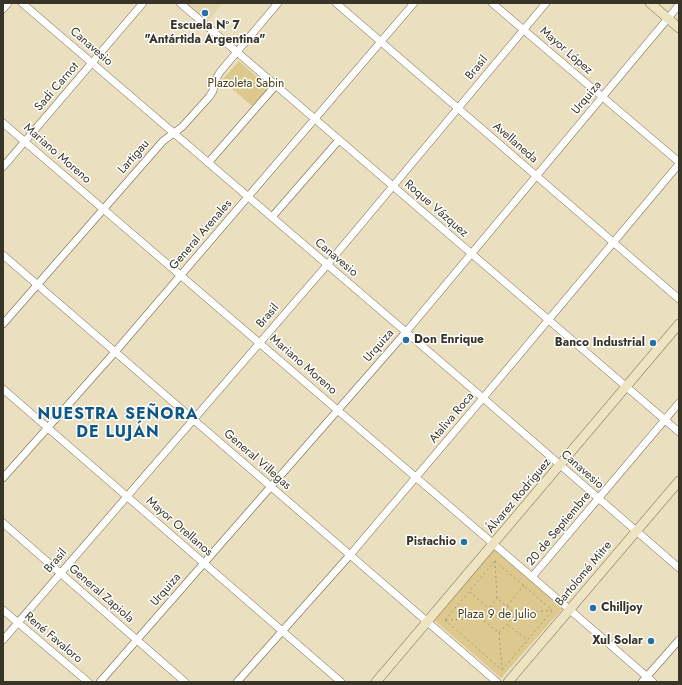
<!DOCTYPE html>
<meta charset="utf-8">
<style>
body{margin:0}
#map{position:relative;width:682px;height:685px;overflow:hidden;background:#eae0c0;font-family:Jost,sans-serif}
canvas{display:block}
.frame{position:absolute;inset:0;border:4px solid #383427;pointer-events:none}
</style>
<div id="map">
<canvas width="682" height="685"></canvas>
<div class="frame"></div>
</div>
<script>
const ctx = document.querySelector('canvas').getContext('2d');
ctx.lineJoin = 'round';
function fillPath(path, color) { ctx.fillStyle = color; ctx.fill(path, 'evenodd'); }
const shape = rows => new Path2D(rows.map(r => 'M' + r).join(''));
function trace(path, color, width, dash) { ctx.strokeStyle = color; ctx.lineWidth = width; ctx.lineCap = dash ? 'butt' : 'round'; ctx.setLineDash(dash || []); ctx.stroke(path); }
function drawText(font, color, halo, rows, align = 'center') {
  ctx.font = font + ' Jost,sans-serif'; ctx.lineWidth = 3; ctx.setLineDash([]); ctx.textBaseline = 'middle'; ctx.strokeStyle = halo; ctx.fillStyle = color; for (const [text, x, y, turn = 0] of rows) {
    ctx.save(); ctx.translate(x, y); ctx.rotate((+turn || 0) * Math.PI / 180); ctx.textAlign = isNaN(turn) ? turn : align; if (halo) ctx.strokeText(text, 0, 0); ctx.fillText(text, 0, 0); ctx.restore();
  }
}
fillPath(shape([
 [184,3,223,3,207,22]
]), '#e1d5ae');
fillPath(shape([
 [239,61,269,88,252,106,222,80],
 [494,549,563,608,501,678,434,620]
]), '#ddc98d');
const street = shape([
 [22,3,483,398,679,568],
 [180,3,679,432],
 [336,3,679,299],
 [492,3,679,162],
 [3,9,8,3],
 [3,123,532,577,653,682],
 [208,163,276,85],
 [3,167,143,3],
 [272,217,339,140],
 [3,255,497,682],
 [3,324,163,141,182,127,209,97,213,91,216,79,220,72,278,3],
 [3,389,341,682],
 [3,478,115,352,414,3],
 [3,523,185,682],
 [532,577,679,403],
 [3,610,88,682],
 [3,640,327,265,546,3],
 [100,682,406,332,679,5],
 [237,682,350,555,483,398,679,164],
 [642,682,679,640]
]);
const secondary = shape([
 [650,3,679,28],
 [376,682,679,324],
 [508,682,679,481]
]);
trace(street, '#6f664a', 8);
trace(secondary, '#6f664a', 10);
trace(shape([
 [495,561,497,598,516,614,499,633,481,618,497,598],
 [495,561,552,610],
 [470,592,488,608],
 [507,606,524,585],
 [516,614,552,610],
 [445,620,495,561],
 [445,620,501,669],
 [446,620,480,618],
 [508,625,527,640],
 [499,633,502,669],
 [502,670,553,610]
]), '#a29a82', 1, [2, 3]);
trace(street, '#fff', 7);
trace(secondary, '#eee4c2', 9);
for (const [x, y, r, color] of [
 [205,13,4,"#2672a5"],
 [406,340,4,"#2672a5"],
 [653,343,4,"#2672a5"],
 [464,542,4,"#2672a5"],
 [593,608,4,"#2672a5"],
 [651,641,4,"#2672a5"]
]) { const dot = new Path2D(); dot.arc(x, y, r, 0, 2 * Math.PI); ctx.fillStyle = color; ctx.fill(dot); trace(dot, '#fff', 1.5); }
drawText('bold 12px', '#383427', '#fff', [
 ["Escuela Nº 7",205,26,"center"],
 ["\"Antártida Argentina\"",205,40,"center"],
 ["Don Enrique",414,340,"left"],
 ["Banco Industrial",645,343],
 ["Pistachio",456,542],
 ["Chilljoy",601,608,"left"],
 ["Xul Solar",643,641]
], 'right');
drawText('12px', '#383427', '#fff', [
 ["Canavesio",91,47,41],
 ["Mayor López",566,51,41],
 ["Brasil",477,68,-50],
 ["Sadi Carnot",57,87,-49],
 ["Urquiza",587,98,-50],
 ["Avellaneda",515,143,41],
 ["Mariano Moreno",57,154,41],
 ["Lartigau",134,157,-49],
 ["Roque Vázquez",436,209,41],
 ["General Arenales",201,235,-49],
 ["Canavesio",336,258,40],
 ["Brasil",268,316,-49],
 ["Urquiza",379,346,-49],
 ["Mariano Moreno",303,365,41],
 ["Ataliva Roca",452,418,-50],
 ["General Villegas",257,460,41],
 ["Canavesio",582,470,41],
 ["Álvarez Rodríguez",519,496,-50],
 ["Mayor Orellanos",179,527,41],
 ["20 de Septiembre",559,529,-50],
 ["Brasil",56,561,-49],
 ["Bartolomé Mitre",584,574,-50],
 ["Urquiza",166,590,-49],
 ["General Zapiola",101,594,41],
 ["René Favaloro",53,638,40]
]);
drawText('12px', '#493c10', '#fff', [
 ["Plazoleta Sabin",246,84],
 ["Plaza 9 de Julio",497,615]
]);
ctx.letterSpacing = '1px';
drawText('bold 16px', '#0e5886', '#fff', [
 ["NUESTRA SEÑORA",118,415],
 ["DE LUJÁN",118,433]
]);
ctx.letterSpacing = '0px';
</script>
